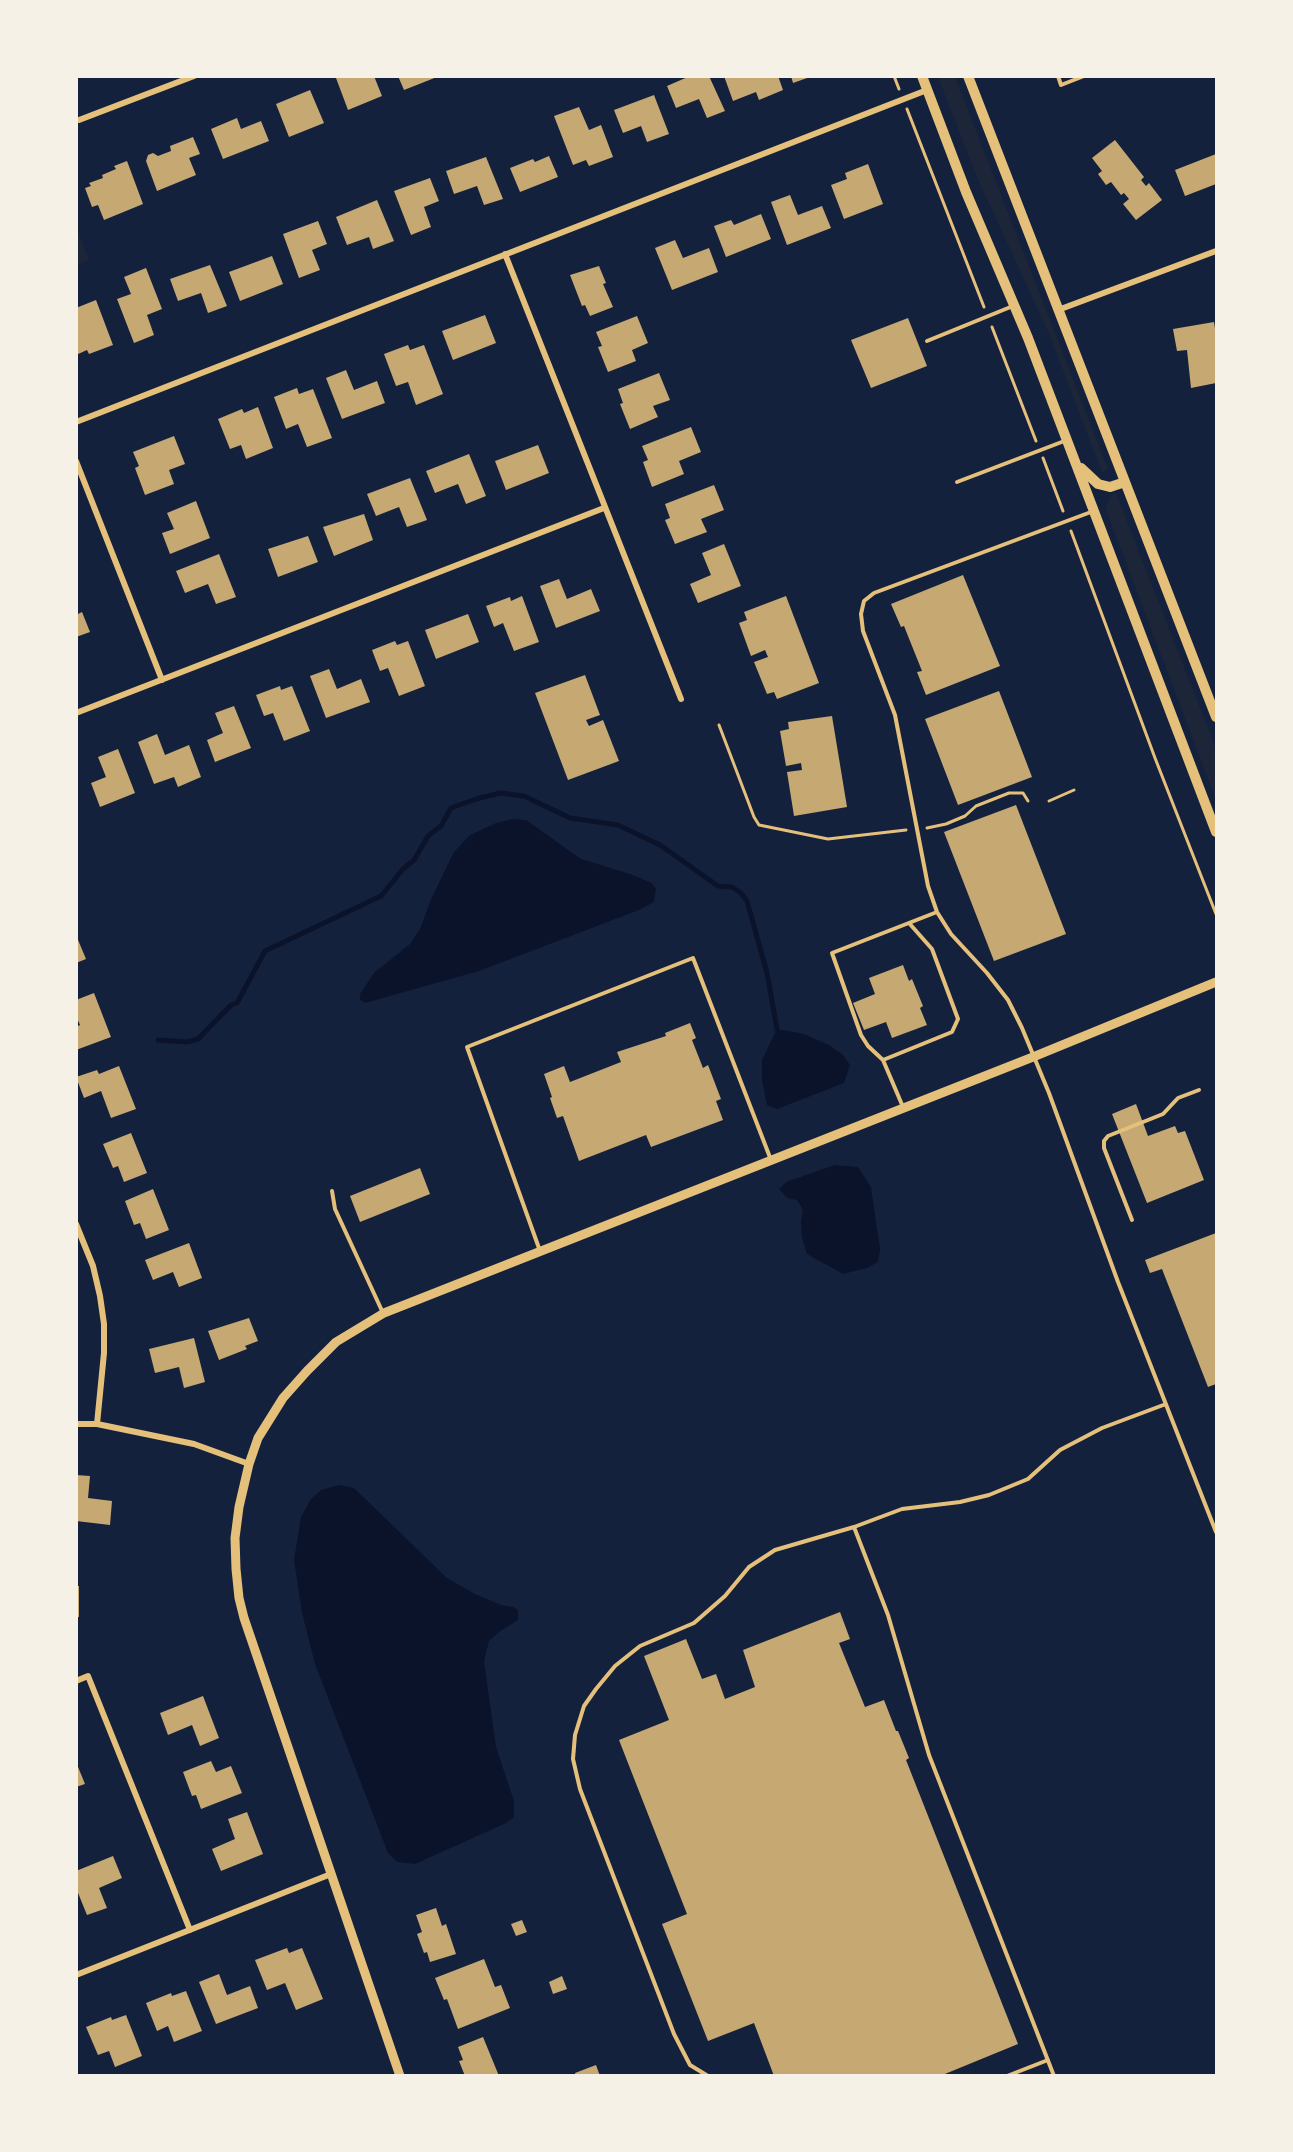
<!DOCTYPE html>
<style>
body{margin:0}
#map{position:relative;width:1293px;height:2152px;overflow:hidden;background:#14213d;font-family:"Varela Round",sans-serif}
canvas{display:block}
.frame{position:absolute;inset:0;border:78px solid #f6f1e7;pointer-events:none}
</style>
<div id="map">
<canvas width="1293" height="2152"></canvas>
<div class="frame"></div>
</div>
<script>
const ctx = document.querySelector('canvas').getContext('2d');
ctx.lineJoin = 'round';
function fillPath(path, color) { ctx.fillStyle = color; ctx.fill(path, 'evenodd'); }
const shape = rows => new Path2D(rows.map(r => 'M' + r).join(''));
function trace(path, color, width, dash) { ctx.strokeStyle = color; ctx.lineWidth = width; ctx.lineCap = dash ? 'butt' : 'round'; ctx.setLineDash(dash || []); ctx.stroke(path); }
fillPath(shape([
 [938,77,955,77,1108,469,1102,472,1050,336,977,177],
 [77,228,89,260,77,265,76,265],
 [1116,493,1216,749,1216,800,1105,507,1113,494]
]), '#1d2539');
fillPath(shape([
 [513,819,526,820,581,859,630,874,652,883,656,889,654,902,639,910,479,971,365,1003,360,1000,360,994,374,973,410,944,420,929,431,899,454,852,470,835,496,823],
 [777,1029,804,1034,829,1045,843,1055,850,1065,844,1083,777,1109,767,1105,762,1080,762,1060],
 [835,1165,858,1167,871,1187,880,1249,878,1262,867,1268,843,1274,807,1254,802,1238,801,1221,803,1210,797,1200,787,1198,779,1189,786,1182],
 [339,1485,354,1488,447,1578,475,1594,501,1605,514,1607,518,1611,518,1620,499,1632,489,1641,484,1661,496,1747,514,1801,514,1817,506,1823,415,1864,397,1862,388,1853,315,1664,302,1613,294,1560,301,1517,311,1499,321,1490]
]), '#0b132b');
trace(shape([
 [158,1040,187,1042,198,1039,231,1005,237,1003,265,951,381,896,403,869,414,860,428,836,441,826,451,808,476,799,500,793,524,796,570,818,618,825,660,845,718,886,732,887,741,893,747,901,767,973,777,1029]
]), '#0b132b', 5);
fillPath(shape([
 [340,76,374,76,382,96,348,110,336,78],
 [398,76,437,76,437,77,404,90],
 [690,76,709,76,725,111,707,118,699,99,676,108,667,86],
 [724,76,778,76,783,90,759,100,756,92,733,101],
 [791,76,810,76,810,77,793,83],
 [310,90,324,123,289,137,276,104],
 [654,95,669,134,647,142,641,126,623,133,614,110],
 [579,107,589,130,601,125,613,157,589,166,586,160,573,165,554,116],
 [237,118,241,129,261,121,269,141,223,159,211,129],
 [193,137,200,154,189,158,196,175,157,191,146,161,148,155,153,153,158,156,171,151,170,146],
 [1115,140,1144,177,1141,180,1146,186,1149,183,1162,200,1136,220,1123,204,1129,199,1124,193,1121,195,1111,182,1106,185,1098,174,1102,171,1092,158],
 [1216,154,1216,184,1185,196,1175,170],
 [549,156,558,177,520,192,510,168,533,159,535,162],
 [486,157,503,199,484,205,477,186,454,194,446,171],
 [127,161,143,204,104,220,98,205,92,207,85,188,91,186,89,183,103,178,102,175,116,169,114,166],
 [868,164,883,204,844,219,831,185,847,179,845,173],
 [430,178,439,201,424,207,431,227,411,235,394,191],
 [790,195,798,215,822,206,831,228,787,245,771,202],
 [377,200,394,241,373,249,369,237,347,245,336,217],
 [761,214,771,239,726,257,714,226,731,220,734,225],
 [318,221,327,244,312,250,320,270,299,278,283,234],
 [675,240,683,258,709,248,718,272,672,290,655,248],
 [272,256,283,284,240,301,229,272],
 [210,265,227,306,208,313,201,293,178,301,170,279],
 [599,266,606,283,603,284,613,307,590,316,585,305,582,306,570,275],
 [146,268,162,309,147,315,154,335,134,343,117,299,131,294,124,277],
 [96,300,113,345,89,354,87,350,76,355,76,308],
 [485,315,496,343,453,360,442,331],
 [637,316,648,343,632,350,636,361,608,372,598,347,602,346,596,332],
 [908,318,927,366,871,388,851,340],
 [1214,322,1216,335,1216,383,1191,388,1187,350,1177,351,1173,329],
 [408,345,410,350,424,345,443,394,416,405,408,382,396,386,384,354],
 [346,370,354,390,377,381,385,403,342,419,326,378],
 [659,373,670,400,653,406,658,417,630,429,620,404,623,403,618,389],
 [297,388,299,394,313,389,332,438,307,447,298,424,286,429,274,397],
 [258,407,273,448,246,459,241,445,230,449,218,419,242,409,244,413],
 [691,427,701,452,679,461,684,474,652,487,643,462,648,460,642,446],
 [174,436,185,464,169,470,174,484,145,495,135,468,139,466,133,452],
 [538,445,549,473,506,490,495,461],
 [469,454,486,496,466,504,458,484,435,493,426,471],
 [410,478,427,520,407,527,399,507,376,516,367,494],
 [714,485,724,510,701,519,707,532,675,544,665,520,670,518,665,504],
 [196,501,210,538,170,554,162,533,174,529,167,513],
 [364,514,373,540,334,556,323,527],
 [308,536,318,562,278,577,268,549],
 [724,544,741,586,698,603,690,584,711,575,702,553],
 [219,554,236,597,216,604,208,584,185,593,176,571],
 [963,575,1000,666,926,695,917,672,922,671,904,626,901,627,891,604],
 [559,579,567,599,591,589,600,611,556,628,540,586],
 [522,596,539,642,514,651,503,623,494,627,486,606,510,597,511,601],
 [786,596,819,683,777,699,774,692,767,694,754,662,768,657,765,650,751,656,739,623,747,620,744,612],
 [82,612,90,632,76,637,76,615],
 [468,614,479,642,436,659,425,630],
 [395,641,397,645,408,641,425,686,399,696,388,668,380,671,372,650],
 [329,669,337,689,361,679,370,702,326,718,310,676],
 [585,675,600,715,586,720,589,726,603,720,619,761,568,780,535,693],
 [280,686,281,690,292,686,310,731,284,741,273,713,264,716,256,695],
 [999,691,1032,777,958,805,925,719],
 [234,706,251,748,215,762,207,740,223,733,215,713],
 [832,716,847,807,794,816,787,772,802,770,801,763,786,766,780,731,789,729,788,722],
 [157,734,165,755,189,745,201,777,178,787,174,777,154,784,138,742],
 [118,749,135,793,100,807,91,783,106,777,98,757],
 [1016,805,1066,934,994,961,944,832],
 [76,935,86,959,76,963],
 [903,965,909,981,912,979,923,1006,920,1008,927,1025,892,1038,886,1022,864,1030,853,1003,875,994,869,978],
 [94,993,111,1037,76,1050,76,1027,80,1025,76,1016,76,1000],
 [690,1023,696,1038,692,1040,703,1068,708,1065,721,1099,716,1101,723,1120,651,1147,646,1135,579,1161,563,1116,557,1118,550,1098,552,1097,544,1074,564,1066,570,1082,621,1062,617,1052,666,1036,665,1033],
 [119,1066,136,1109,111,1118,101,1091,84,1098,76,1077,97,1070,99,1074],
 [1136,1104,1148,1136,1175,1126,1178,1133,1185,1131,1204,1180,1147,1203,1112,1114],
 [131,1133,147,1173,124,1182,118,1166,113,1168,103,1144],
 [420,1168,430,1194,360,1222,350,1196],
 [153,1189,169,1230,146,1239,140,1223,134,1225,125,1201],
 [1216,1233,1216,1384,1208,1387,1162,1269,1150,1273,1145,1260],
 [189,1243,202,1278,179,1287,173,1272,153,1280,145,1260],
 [249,1318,258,1341,245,1346,247,1349,219,1360,208,1331],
 [194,1338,205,1382,184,1388,179,1367,155,1373,149,1349],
 [76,1475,90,1476,88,1498,112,1501,110,1525,76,1521],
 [76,1586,79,1586,79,1617,76,1617],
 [840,1612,850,1639,839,1643,865,1707,884,1700,896,1731,898,1731,909,1758,906,1760,1018,2044,940,2076,774,2076,754,2023,708,2041,662,1924,687,1914,619,1740,669,1720,644,1656,686,1639,702,1679,716,1674,725,1699,755,1687,743,1650],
 [203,1696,219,1738,200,1746,192,1725,168,1735,160,1713],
 [211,1761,216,1772,231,1766,242,1793,201,1809,196,1795,192,1796,183,1772],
 [76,1762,85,1784,76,1787],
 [247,1812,263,1854,221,1871,212,1849,235,1839,228,1819],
 [113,1856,122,1878,99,1888,107,1908,87,1915,76,1888,76,1871],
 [436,1908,442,1926,446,1924,456,1954,430,1962,427,1952,424,1953,417,1934,422,1932,416,1915],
 [522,1920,527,1932,516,1936,511,1924],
 [287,1948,289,1953,302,1948,323,1999,296,2010,285,1983,267,1990,255,1960],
 [484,1959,495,1987,501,1985,510,2008,458,2029,447,1999,444,2000,435,1978],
 [219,1974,227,1995,250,1986,258,2008,216,2024,199,1982],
 [562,1976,567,1989,553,1994,549,1982],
 [186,1991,202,2031,174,2042,168,2026,157,2031,146,2003,171,1993,172,1996],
 [126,2015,142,2056,115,2067,109,2051,98,2055,86,2027,111,2017,112,2020],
 [483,2037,499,2076,465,2076,459,2061,463,2060,458,2047],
 [596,2065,600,2076,576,2076,575,2073]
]), '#c6a872');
trace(shape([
 [894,76,899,89],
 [907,109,984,307],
 [992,327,1036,441],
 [1043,458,1063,511],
 [1071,531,1155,758,1216,914],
 [719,725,754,817,759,825,828,839,906,830],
 [1049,801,1074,790],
 [927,828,946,824,965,816,976,806,1009,793,1023,793,1028,801]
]), '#e5c07b', 3);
trace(shape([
 [1058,76,1061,85,1084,76],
 [927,341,1013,306],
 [957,482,1067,440],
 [1091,512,874,593,864,601,861,614,863,631,895,715,928,886,937,912,951,934,987,973,1008,1000,1022,1028,1049,1093,1118,1282,1216,1532],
 [883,1060,952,1032,958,1019,932,949,909,923],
 [903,1107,883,1060,868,1046,861,1035,832,953,937,912],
 [332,1191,335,1209,383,1313],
 [1132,1220,1104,1148,1104,1141,1108,1136,1163,1114,1178,1098,1199,1090],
 [540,1251,467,1047,693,958,771,1160],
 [708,2076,690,2065,674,2034,580,1789,573,1759,575,1735,584,1706,596,1689,615,1666,640,1646,694,1623,725,1596,749,1567,775,1550,854,1527],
 [1007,2076,1048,2060],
 [1054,2076,929,1755,888,1615,854,1527,902,1509,960,1502,989,1495,1028,1479,1060,1450,1102,1428,1166,1404]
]), '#e5c07b', 4);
trace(shape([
 [79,120,194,76],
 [505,254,681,699],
 [1058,310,1216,251],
 [76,422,927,90],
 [76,461,162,680],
 [76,713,604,508],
 [76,1224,93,1266,100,1296,104,1324,104,1353,97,1424],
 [76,1424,97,1424,194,1444,249,1464],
 [76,1681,88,1676,190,1930],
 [76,1975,331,1874]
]), '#e5c07b', 6);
trace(shape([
 [400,2076,244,1618,239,1598,236,1569,235,1538,239,1507,249,1464,258,1438,283,1398,307,1371,336,1342,384,1313,1033,1057,1216,982]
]), '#e5c07b', 9);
trace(shape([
 [922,76,966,192,1028,338,1216,832],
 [968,76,1216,717],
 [1081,468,1098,484,1110,487,1125,482]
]), '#e5c07b', 10);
</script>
